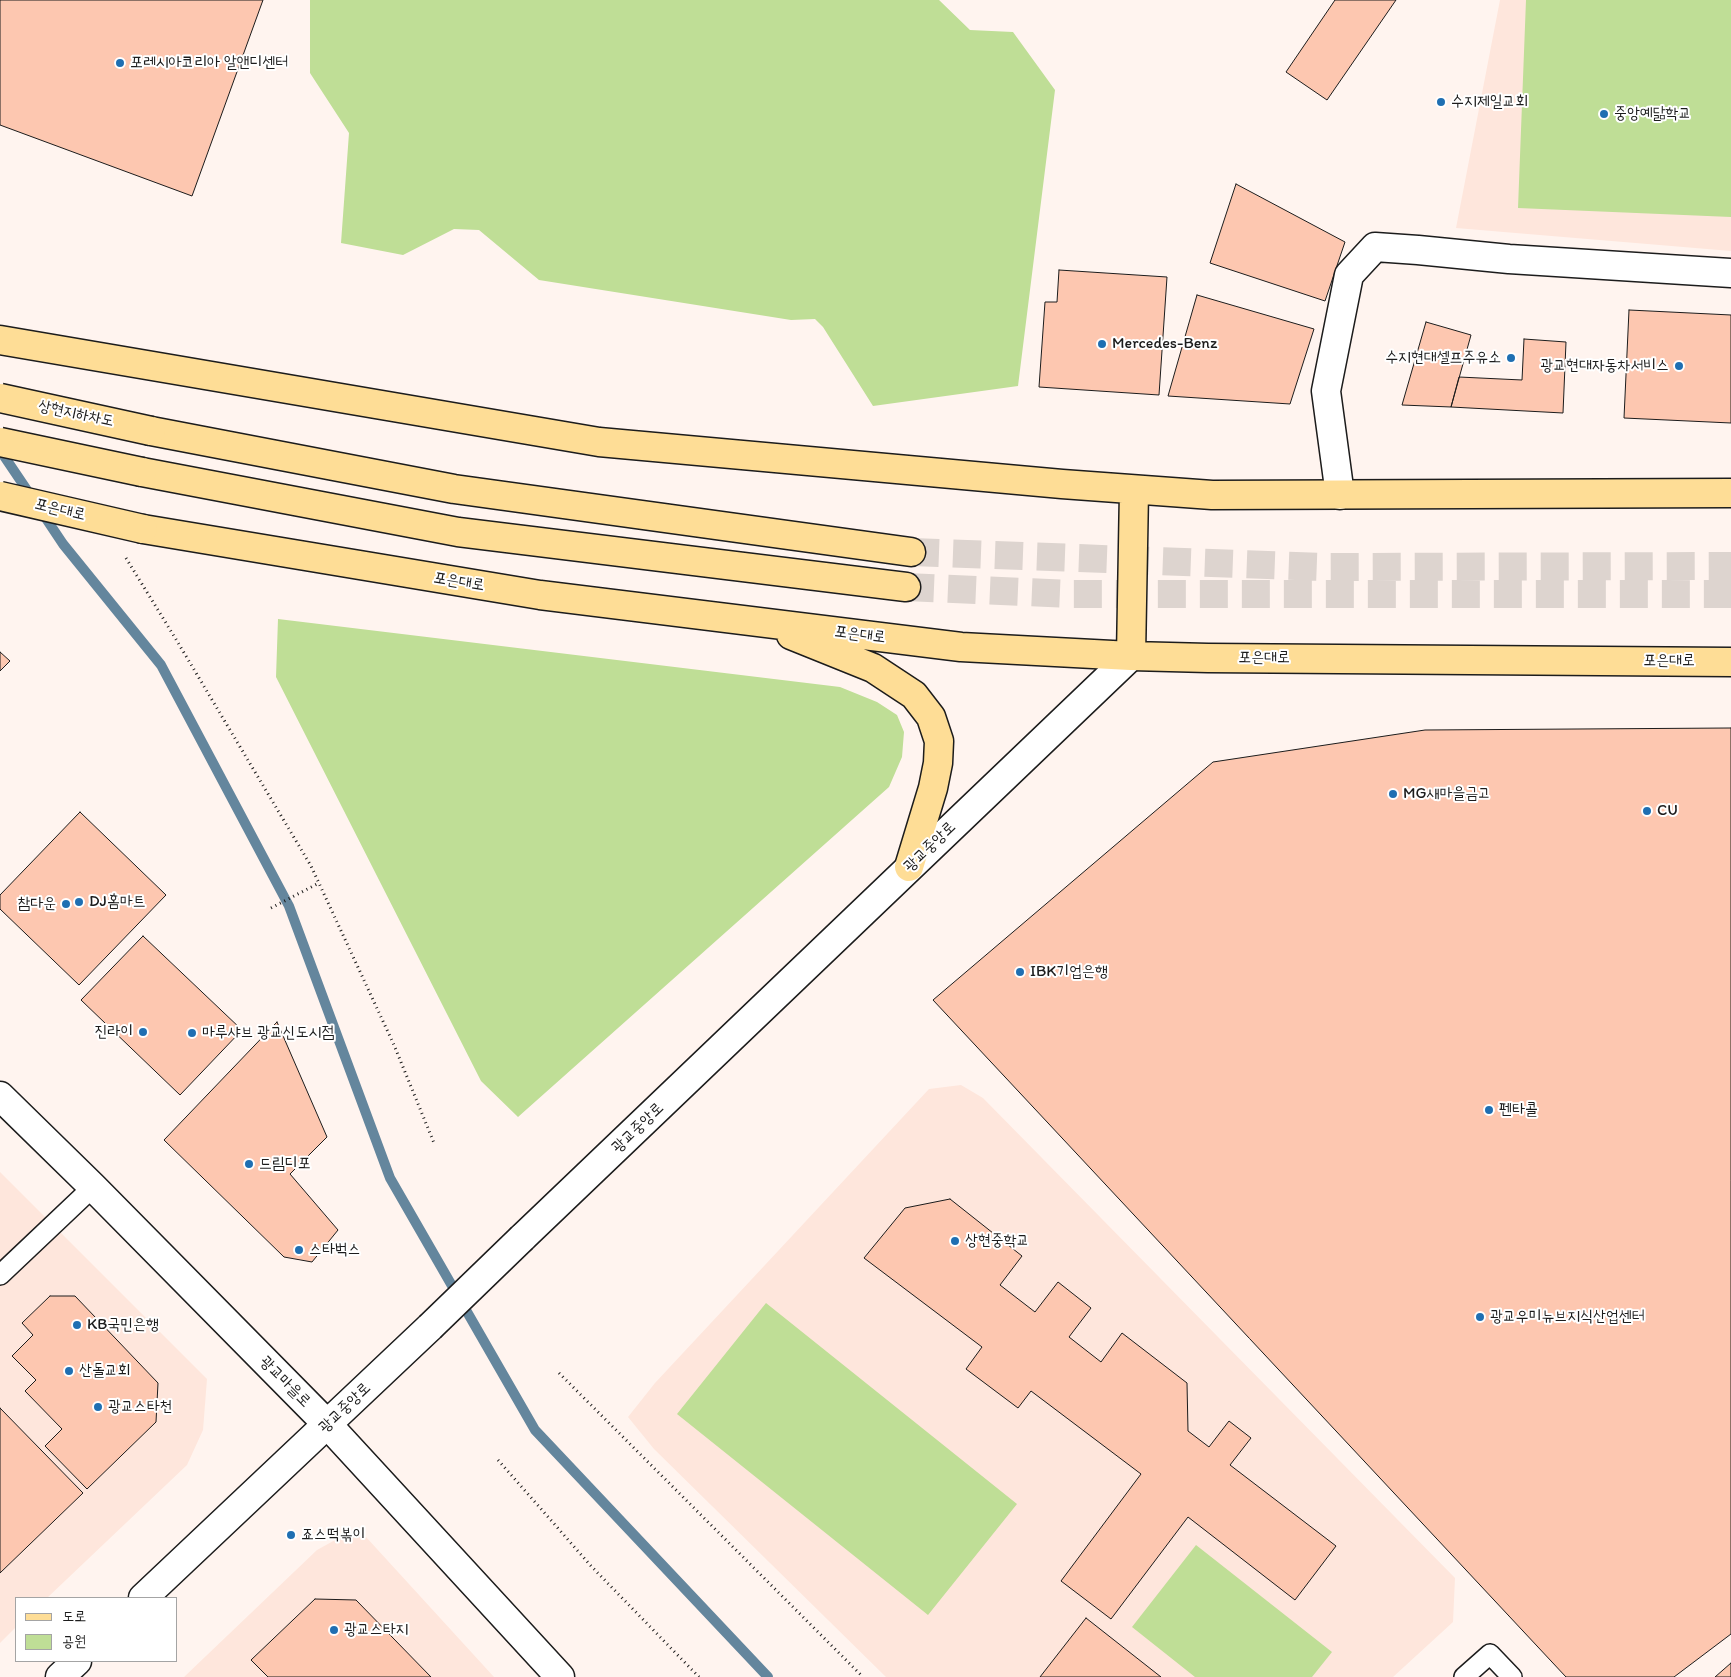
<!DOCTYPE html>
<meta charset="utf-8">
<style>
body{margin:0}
#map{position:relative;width:1731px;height:1677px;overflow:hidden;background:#fff4ef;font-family:Itim,"Poor Story",sans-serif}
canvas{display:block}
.legend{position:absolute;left:15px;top:1597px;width:162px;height:65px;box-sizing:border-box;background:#fff;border:1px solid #a4a4a4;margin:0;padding:6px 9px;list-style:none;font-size:15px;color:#1c1c1c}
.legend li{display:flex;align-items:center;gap:10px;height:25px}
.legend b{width:25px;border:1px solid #a4a4a4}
</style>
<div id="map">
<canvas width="1731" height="1677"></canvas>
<ul class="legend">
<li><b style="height:6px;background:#fedd96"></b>도로</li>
<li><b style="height:14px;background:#bfde96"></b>공원</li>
</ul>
</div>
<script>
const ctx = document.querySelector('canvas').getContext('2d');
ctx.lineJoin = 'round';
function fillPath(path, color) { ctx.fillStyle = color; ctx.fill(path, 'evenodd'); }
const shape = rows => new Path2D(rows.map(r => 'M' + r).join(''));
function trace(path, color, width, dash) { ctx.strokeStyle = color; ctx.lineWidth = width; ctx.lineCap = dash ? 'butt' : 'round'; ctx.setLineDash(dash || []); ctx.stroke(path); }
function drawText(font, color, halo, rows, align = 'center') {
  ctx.font = font + ' Itim,"Poor Story",sans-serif'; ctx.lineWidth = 4; ctx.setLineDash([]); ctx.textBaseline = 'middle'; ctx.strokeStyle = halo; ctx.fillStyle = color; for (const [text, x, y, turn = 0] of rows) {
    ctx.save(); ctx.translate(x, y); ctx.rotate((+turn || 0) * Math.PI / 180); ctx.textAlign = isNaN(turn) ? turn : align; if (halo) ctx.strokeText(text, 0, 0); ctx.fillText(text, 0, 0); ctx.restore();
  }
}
fillPath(shape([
 [1500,0,1731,0,1731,251,1456,228],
 [961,1085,983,1098,1455,1578,1453,1622,1393,1677,886,1677,654,1449,628,1417,655,1383,929,1089],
 [0,1172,207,1379,203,1430,187,1465,47,1598,16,1598,16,1627,0,1643],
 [346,1534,366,1537,494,1677,184,1677,317,1550]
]), '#fee6dc');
fillPath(shape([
 [310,0,939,0,970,30,1013,32,1055,90,1018,386,873,406,823,327,815,319,791,320,539,280,479,230,454,229,403,255,341,243,349,133,310,73],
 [1526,0,1731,0,1731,217,1518,208],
 [278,619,840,687,877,702,897,715,904,732,902,757,889,787,518,1117,481,1081,276,677],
 [766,1303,1017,1504,928,1615,677,1414],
 [1196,1545,1332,1652,1312,1677,1195,1677,1132,1627]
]), '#bfde96');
trace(shape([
 [0,450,33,499],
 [41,511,63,544,161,665,289,906,390,1178,535,1430,768,1677]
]), '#64869d', 10);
const building = shape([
 [0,0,263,0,192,196,0,125,0,0],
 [1335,0,1396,0,1327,100,1286,72,1335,0],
 [1236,184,1345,242,1325,301,1210,263,1236,184],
 [1059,270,1167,277,1159,395,1039,387,1045,302,1057,302,1059,270],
 [1197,295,1314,329,1290,404,1168,396,1197,295],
 [1629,310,1731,315,1731,423,1624,418,1629,310],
 [1426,322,1471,335,1451,407,1402,405,1426,322],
 [1524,339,1566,342,1563,413,1451,407,1459,377,1522,380,1524,339],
 [0,652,10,661,0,671,0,652],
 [1731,728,1731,1634,1674,1677,1566,1677,933,1000,1213,762,1425,730,1731,728],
 [80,812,166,895,79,985,0,909,0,895,80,812],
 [143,936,242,1030,180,1095,81,1000,143,936],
 [277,1022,327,1137,290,1174,338,1230,312,1262,284,1257,164,1140,277,1022],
 [950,1199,1022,1256,1000,1285,1035,1312,1058,1282,1091,1308,1069,1337,1101,1362,1122,1333,1187,1383,1188,1431,1209,1447,1229,1421,1251,1438,1230,1465,1336,1546,1295,1600,1188,1517,1111,1619,1061,1581,1141,1474,1031,1391,1018,1408,966,1369,982,1347,864,1258,905,1208,950,1199],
 [50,1296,75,1296,158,1383,156,1422,87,1489,45,1446,62,1429,25,1391,36,1380,12,1356,33,1335,22,1323,50,1296],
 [0,1408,83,1493,0,1573,0,1408],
 [315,1599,356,1600,431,1677,268,1677,251,1660,315,1599],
 [1086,1618,1161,1677,1040,1677,1086,1618],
 [1731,1663,1731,1677,1715,1677,1731,1663]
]);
fillPath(building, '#fdc7b0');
trace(building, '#1c1c1c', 1);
trace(shape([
 [911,552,1323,567,1731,566],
 [906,587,1072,594,1731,594]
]), '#ddd4cf', 28, [28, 14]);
const service = shape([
 [0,1275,93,1187],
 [1464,1677,1490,1654,1512,1677]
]);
const minor = shape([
 [1340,495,1326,391,1349,275,1375,247,1418,250,1509,259,1731,273],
 [0,1096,93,1187,328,1425]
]);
const tertiary = shape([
 [328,1425,560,1677]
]);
const secondary = shape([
 [522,1238,1131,656],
 [143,1598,430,1327],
 [60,1677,77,1661]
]);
const primary = shape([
 [0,340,599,442,1062,484,1212,495,1731,493],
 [151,431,454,489,911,552],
 [142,472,458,532,906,587],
 [143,529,540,595,961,647,1131,656,1208,658,1731,662],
 [791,635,873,668,914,695,931,717,939,741,938,763,933,788,909,867],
 [1131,656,1134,491]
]);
trace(service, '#1c1c1c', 22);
trace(minor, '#1c1c1c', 31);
trace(tertiary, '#1c1c1c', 31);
trace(secondary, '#1c1c1c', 31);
trace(primary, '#1c1c1c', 31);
trace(shape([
 [126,558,177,641,311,866,394,1045,434,1143],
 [271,908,319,883],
 [559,1373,863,1677],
 [498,1460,592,1567,699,1677]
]), '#1c1c1c', 3, [1, 4]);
trace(service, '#fff', 19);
trace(minor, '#fff', 28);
trace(tertiary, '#fff', 28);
trace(secondary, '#fff', 28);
trace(primary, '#fedd96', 28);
const secondaryBridge = shape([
 [430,1327,522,1238]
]);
const primaryBridge = shape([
 [0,398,151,431],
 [0,442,142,472],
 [0,496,143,529]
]);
trace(secondaryBridge, '#1c1c1c', 31, []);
trace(primaryBridge, '#1c1c1c', 31, []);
trace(secondaryBridge, '#fff', 28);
trace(primaryBridge, '#fedd96', 28);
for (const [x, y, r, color] of [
 [120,63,5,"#1f6fb2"],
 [1441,102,5,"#1f6fb2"],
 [1604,114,5,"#1f6fb2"],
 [1102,344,5,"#1f6fb2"],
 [1511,358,5,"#1f6fb2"],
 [1679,366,5,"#1f6fb2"],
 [1393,794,5,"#1f6fb2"],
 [1647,811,5,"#1f6fb2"],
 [79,902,5,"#1f6fb2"],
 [66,904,5,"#1f6fb2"],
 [1020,972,5,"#1f6fb2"],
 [143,1032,5,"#1f6fb2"],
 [192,1033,5,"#1f6fb2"],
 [1489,1110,5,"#1f6fb2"],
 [249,1164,5,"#1f6fb2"],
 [955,1241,5,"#1f6fb2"],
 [299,1250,5,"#1f6fb2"],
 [1480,1317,5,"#1f6fb2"],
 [77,1325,5,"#1f6fb2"],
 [69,1371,5,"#1f6fb2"],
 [98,1407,5,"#1f6fb2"],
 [291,1535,5,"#1f6fb2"],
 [334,1630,5,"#1f6fb2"]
]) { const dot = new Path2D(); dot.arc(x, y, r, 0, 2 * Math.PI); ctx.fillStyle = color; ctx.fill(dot); trace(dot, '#fff', 2); }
drawText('16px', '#1c1c1c', '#fff', [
 ["포레시아코리아 알앤디센터",130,63],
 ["수지제일교회",1451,102],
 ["중앙예닮학교",1614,114],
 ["Mercedes-Benz",1112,344],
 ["수지현대셀프주유소",1501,358,"right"],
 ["광교현대자동차서비스",1669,366,"right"],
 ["MG새마을금고",1403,794],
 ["CU",1657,811],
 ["DJ홈마트",89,902],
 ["참다운",56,904,"right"],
 ["IBK기업은행",1030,972],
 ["진라이",133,1032,"right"],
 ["마루샤브 광교신도시점",202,1033],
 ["펜타콜",1499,1110],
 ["드림디포",259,1164],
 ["상현중학교",965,1241],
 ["스타벅스",309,1250],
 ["광교우미뉴브지식산업센터",1490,1317],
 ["KB국민은행",87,1325],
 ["산돌교회",79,1371],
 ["광교스타천",108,1407],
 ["죠스떡볶이",301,1535],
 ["광교스타지",344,1630]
], 'left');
drawText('16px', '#1c1c1c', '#fff', [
 ["상현지하차도",76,414,12],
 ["포은대로",60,510,13],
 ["포은대로",459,582,9],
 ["포은대로",860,635,7],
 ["포은대로",1264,658],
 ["포은대로",1669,661],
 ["광교중앙로",930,847,-44],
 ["광교중앙로",638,1128,-44],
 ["광교마을로",285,1382,45],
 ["광교중앙로",345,1408,-44]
]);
</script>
